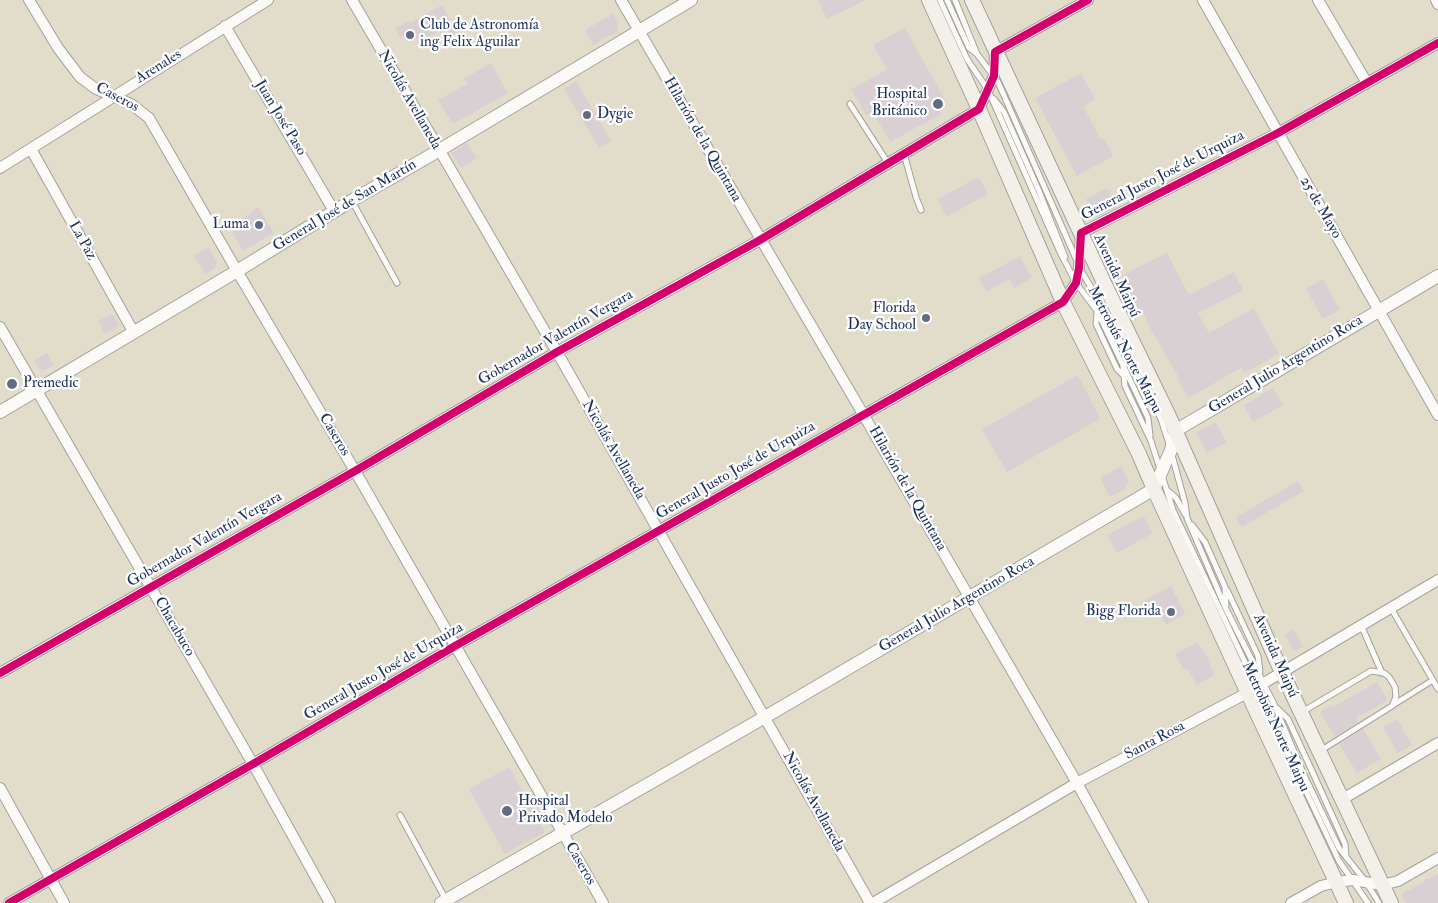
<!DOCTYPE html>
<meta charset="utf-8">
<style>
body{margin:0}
canvas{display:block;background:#e2ddcb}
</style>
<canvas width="1438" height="903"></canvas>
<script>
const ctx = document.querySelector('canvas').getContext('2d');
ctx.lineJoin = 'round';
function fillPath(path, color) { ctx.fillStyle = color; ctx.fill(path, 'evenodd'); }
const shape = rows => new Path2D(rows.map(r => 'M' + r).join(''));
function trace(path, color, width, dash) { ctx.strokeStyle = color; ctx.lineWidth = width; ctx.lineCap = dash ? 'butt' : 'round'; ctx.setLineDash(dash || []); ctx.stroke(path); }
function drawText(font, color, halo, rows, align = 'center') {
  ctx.font = font + ' "IM FELL Double Pica",serif'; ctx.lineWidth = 4.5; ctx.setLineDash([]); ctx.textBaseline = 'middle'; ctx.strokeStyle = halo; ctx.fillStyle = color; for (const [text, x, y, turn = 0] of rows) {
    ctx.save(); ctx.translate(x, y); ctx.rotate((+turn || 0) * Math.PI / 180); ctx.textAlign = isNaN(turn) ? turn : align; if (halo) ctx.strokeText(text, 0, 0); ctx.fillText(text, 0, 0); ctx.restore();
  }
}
fillPath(shape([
 [818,0,866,0,827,19],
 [442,5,457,33,444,40,439,31,418,43,411,32,401,38,395,28,409,21,410,23],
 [613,14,618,23,617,31,593,45,585,30],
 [905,28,945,100,941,114,890,142,873,112,866,115,851,89,887,70,873,45],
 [491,63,508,93,453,124,438,100,467,84,464,79],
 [1081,73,1095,99,1083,106,1101,140,1104,138,1113,156,1077,176,1035,98],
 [576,81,611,141,599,148,564,89],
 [467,143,477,158,461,168,451,153],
 [979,177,988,194,947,217,937,199],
 [1107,188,1117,207,1098,217,1095,216,1086,199],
 [258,207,274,233,243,251,230,228],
 [208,247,217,261,215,268,205,274,194,256],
 [1167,253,1189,295,1234,272,1243,290,1198,313,1209,333,1254,308,1279,354,1244,373,1241,368,1188,398,1177,378,1179,378,1155,336,1154,336,1142,311,1140,312,1121,276],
 [1020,256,1032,278,1014,288,1010,279,986,292,979,278],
 [1323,279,1340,310,1323,319,1306,289],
 [112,314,118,324,115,329,105,334,98,321],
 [47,353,54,365,45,370,39,369,34,360],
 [1078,375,1100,419,1007,472,982,429],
 [1273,388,1283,405,1253,422,1244,405],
 [1216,422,1226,442,1207,453,1196,432],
 [1121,466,1129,482,1125,489,1110,497,1100,478],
 [1298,481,1304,491,1242,527,1236,517],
 [1141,517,1145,518,1153,533,1117,553,1107,535],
 [1171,586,1185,614,1166,625,1157,609,1147,615,1140,603],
 [1294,629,1303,647,1296,651,1292,648,1285,634],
 [1197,642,1207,657,1214,675,1197,685,1187,668,1184,670,1175,654],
 [1377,682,1388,700,1356,718,1358,722,1335,737,1320,712,1332,705,1333,707],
 [1397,719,1412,745,1398,753,1383,727],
 [1363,729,1381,759,1357,773,1339,744],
 [509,767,545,832,505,854,469,789],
 [1438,874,1438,903,1405,903,1401,894]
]), '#d8d0d2');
const service = shape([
 [940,0,967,59,988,90],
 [947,0,969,48,977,54],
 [955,0,977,54,998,82,1077,261],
 [988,90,1060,252,1076,283,1097,311,1131,382,1148,418,1150,436],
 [994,99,1004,112,1039,191,1065,257],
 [850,104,888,163],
 [904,154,916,197,921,210],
 [352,201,397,283],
 [1080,269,1103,307,1161,419,1169,444],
 [1097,312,1096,324,1117,369,1125,377],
 [1123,366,1125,386,1151,441,1173,510,1339,861,1368,903],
 [1172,455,1185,503,1187,518,1226,609,1274,704,1304,775,1339,848,1366,882,1379,903],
 [1168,491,1176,498,1185,514],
 [1192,525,1205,542,1225,587,1226,606],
 [1227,590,1258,656,1260,672],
 [1391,608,1438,689],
 [1361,625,1382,673],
 [1393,705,1433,680],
 [1277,708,1288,719,1312,771,1345,844,1346,857],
 [1302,712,1371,671,1384,673,1389,677,1395,687,1396,697,1392,706,1320,751],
 [400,815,446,900]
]);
const minor = shape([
 [29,0,58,48,80,77,96,89,131,104,149,118,237,271,355,471,603,903],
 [352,0,557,352,870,903],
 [621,0,863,414,1077,783,1143,903],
 [1203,0,1438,415],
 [1318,0,1367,83],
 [1436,0,1438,4],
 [225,26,334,211],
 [31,149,134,333],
 [0,168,268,0],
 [0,327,253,764,330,903],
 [0,673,355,471,557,352,760,240,979,109,994,76,995,52,1088,0],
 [0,788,64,903],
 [1341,800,1438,743],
 [9,903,253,764,455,646,1063,302,1076,283,1079,268,1081,233,1278,133,1438,43],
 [873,903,1077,783,1247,693,1438,580],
 [1291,903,1321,886,1337,882,1353,880,1382,885,1398,881,1438,858]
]);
const tertiary = shape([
 [0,412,237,271,351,201,438,151,691,0],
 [441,903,765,717,1154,489,1171,450,1175,431,1438,276]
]);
const secondary = shape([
 [929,0,979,109,1063,302,1139,454,1154,489,1257,713,1346,903],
 [972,0,1106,287,1168,414,1279,666,1391,903]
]);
trace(service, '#a2a29d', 7);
trace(minor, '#a2a29d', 12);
trace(tertiary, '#a2a29d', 14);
trace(secondary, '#a2a29d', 16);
trace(service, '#fbfaf7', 5);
trace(minor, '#fbfaf7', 10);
trace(tertiary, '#fbfaf7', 12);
trace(secondary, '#f3f0e9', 14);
trace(shape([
 [0,673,355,471,557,352,760,240,979,109,994,76,995,52,1088,0],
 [9,903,253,764,455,646,1063,302,1076,283,1079,268,1081,233,1278,133,1438,43]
]), '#d6006c', 8);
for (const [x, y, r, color] of [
 [410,35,5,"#616c84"],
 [938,104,6,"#616c84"],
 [587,115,5,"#616c84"],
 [259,225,5,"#616c84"],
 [926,318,5,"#616c84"],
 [12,384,6,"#616c84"],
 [1171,612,5,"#616c84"],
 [507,811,6,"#616c84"]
]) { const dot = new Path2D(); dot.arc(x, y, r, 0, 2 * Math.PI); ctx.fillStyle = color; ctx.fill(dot); trace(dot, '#fff', 2); }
drawText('15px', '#1b2f5e', '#fff', [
 ["Club de Astronomía",420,26],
 ["ing Felix Aguilar",420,43],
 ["Hospital",927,95,"right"],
 ["Británico",927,112,"right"],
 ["Dygie",597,115],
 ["Luma",249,225,"right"],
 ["Florida",916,309,"right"],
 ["Day School",916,326,"right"],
 ["Premedic",23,384],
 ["Bigg Florida",1161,612,"right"],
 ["Hospital",518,802],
 ["Privado Modelo",518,819]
], 'left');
drawText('15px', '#1b2f5e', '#fff', [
 ["Arenales",159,67,-32],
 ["Caseros",117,98,28],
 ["Nicolás Avellaneda",409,100,60],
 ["Juan José Paso",280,118,59],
 ["Hilarión de la Quintana",702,140,60],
 ["General Justo José de Urquiza",1163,176,-27],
 ["General José de San Martín",345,206,-31],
 ["25 de Mayo",1320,208,60],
 ["La Paz",82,241,61],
 ["Avenida Maipú",1116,276,65],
 ["Gobernador Valentín Vergara",556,338,-30],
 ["Metrobús Norte Maipu",1124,350,62],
 ["General Julio Argentino Roca",1286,365,-31],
 ["Caseros",334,435,59],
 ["Nicolás Avellaneda",613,450,60],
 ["General Justo José de Urquiza",736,471,-30],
 ["Hilarión de la Quintana",907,489,60],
 ["Gobernador Valentín Vergara",205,540,-30],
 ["General Julio Argentino Roca",957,605,-30],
 ["Chacabuco",174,627,60],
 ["Avenida Maipú",1275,656,66],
 ["General Justo José de Urquiza",384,672,-30],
 ["Metrobús Norte Maipu",1275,727,65],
 ["Santa Rosa",1155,741,-28],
 ["Nicolás Avellaneda",813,802,61],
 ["Caseros",580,864,60]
]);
</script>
